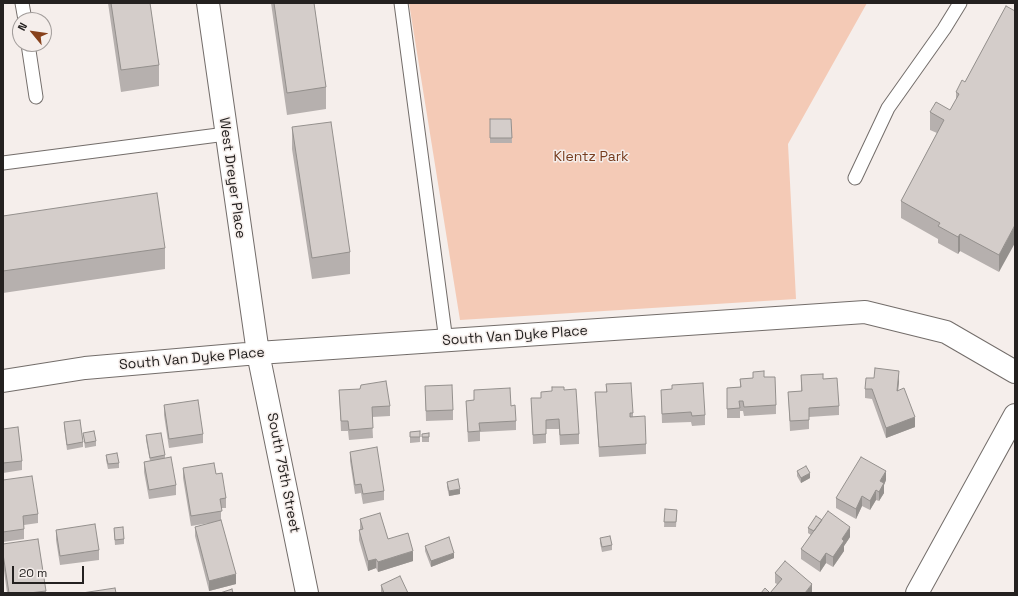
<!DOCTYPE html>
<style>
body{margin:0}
#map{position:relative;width:1018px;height:596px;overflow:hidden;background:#f5eeeb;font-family:"Space Grotesk",sans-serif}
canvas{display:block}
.frame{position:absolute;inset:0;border:4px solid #242120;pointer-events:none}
.north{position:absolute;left:12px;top:12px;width:40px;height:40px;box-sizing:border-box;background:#f5eeeb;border:1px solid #a19c9a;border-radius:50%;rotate:299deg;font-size:11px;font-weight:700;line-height:16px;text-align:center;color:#242120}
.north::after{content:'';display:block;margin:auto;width:14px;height:18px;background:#87411b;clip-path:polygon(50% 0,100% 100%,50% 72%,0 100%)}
.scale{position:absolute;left:12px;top:566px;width:72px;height:18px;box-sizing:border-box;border:2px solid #242120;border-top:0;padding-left:5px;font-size:12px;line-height:14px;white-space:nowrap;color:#242120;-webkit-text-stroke:3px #f5eeeb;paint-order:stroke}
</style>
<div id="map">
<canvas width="1018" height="596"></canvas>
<div class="frame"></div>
<div class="north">N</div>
<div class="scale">20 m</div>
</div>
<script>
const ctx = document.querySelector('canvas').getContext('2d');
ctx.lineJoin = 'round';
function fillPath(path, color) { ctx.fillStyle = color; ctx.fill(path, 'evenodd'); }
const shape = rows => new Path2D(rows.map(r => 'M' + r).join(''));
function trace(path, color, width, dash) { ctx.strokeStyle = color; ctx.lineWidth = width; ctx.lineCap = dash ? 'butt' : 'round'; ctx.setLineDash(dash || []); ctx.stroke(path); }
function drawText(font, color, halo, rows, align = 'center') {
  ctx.font = font + ' "Space Grotesk",sans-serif'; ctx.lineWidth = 3; ctx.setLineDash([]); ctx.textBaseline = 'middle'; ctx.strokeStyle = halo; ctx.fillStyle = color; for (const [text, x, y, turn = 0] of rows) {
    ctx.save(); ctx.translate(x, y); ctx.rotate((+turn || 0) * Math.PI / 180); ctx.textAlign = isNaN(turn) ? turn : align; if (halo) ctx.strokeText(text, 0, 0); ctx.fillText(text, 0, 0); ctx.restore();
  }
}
fillPath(shape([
 [409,3,867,3,788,144,796,299,460,320]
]), '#f4cab6');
const service = shape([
 [22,3,25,20],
 [401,3,446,341],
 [28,44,36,97],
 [3,163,226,134],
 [855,178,888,108,944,29,960,3]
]);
const minor = shape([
 [208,3,258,353,307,593],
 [3,381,85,368,258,353,865,312,946,332,1015,372]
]);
const tertiary = shape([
 [917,593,1015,415]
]);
trace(service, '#736d6a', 15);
trace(minor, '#736d6a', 24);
trace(tertiary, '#736d6a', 24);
trace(service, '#fff', 13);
trace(minor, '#fff', 22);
trace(tertiary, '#fff', 22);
fillPath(shape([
 [108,3,150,3,159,65,159,86,121,92],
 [271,3,314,3,326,87,326,109,287,115],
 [1006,6,999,272,960,251,958,254,938,243,938,239,901,218,901,201,937,133,930,130,930,112,950,110,956,100,956,92,965,82],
 [490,119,511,119,512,143,490,143],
 [292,127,350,252,350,274,312,279,292,149],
 [3,216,165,248,165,269,3,293],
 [801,375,823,379,839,406,839,415,809,417,809,429,790,431,788,392,801,391],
 [764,377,776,405,776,414,744,416,743,411,740,411,740,418,727,418,727,388,740,387,740,379],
 [874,378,899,381,898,391,915,427,886,438,872,399,865,398,865,389],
 [606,384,633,413,633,417,646,444,646,454,599,457,595,392,606,392],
 [672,385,705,415,705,425,692,426,691,422,662,423,661,390,672,389],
 [425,386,453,410,453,420,426,421],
 [552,387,564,390,579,434,579,444,560,445,559,429,546,429,546,443,533,444,531,398,541,398,552,391],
 [339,390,390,406,390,416,372,417,373,438,349,440,348,431,341,431],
 [474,390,511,406,516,421,516,430,480,432,480,441,468,442,466,401,474,400],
 [164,405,203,434,203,443,169,448,164,415],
 [64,422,83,442,83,447,67,450,64,427],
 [3,429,22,461,22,470,3,473],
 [420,431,420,442,410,443,410,432],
 [83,433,96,441,96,446,85,448],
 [429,433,429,442,422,442,422,434],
 [146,435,165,455,165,458,176,485,176,495,149,499,144,472,144,462,150,461,146,440],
 [350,452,384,491,384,500,363,504,361,493,355,494,350,461],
 [106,455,119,463,119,468,108,469,106,460],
 [183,468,216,474,226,498,226,508,221,508,221,521,236,584,209,591,195,536,195,527,210,523,191,526,183,478],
 [797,471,810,478,801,483,797,476],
 [3,480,38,514,38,523,24,525,24,539,3,542],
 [886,480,884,485,884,493,879,501,876,500,870,510,862,506,856,519,836,508,836,498],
 [447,482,460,494,449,496,447,487],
 [665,509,677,510,676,527,664,527],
 [360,519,388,539,413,561,378,572,376,568,368,571,359,540,359,530,360,530],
 [822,520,850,537,844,546,844,551,833,567,826,563,820,572,801,559,801,549,811,535,808,533,808,528],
 [114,528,124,539,124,544,115,545,114,533],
 [56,530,99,550,99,560,60,565,56,540],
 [600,538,612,545,612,550,602,552,600,543],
 [3,544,46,591,46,593,7,593,3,563],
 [425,546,454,558,431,567,425,551],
 [775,573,812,593,770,593,777,584,775,583],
 [381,585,408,593,381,593]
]), '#b6b0ae');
fillPath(shape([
 [1015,225,1015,243,999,272,999,255],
 [960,234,960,251,958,254,958,237],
 [899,371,899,381,897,401,897,391],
 [915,417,915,427,886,438,886,428],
 [886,471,886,480,884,485,884,493,879,501,879,492,880,481],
 [810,473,810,478,801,483,801,478],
 [460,489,460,494,449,496,449,491],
 [876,490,876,500,870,510,870,501],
 [862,496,862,506,856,519,856,509],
 [850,527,850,537,844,546,844,551,833,567,833,557,842,539],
 [413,551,413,561,378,572,378,562],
 [454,553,454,558,431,567,431,561],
 [826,553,826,563,820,572,820,562],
 [376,559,376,568,368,571,368,561],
 [236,574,236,584,209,591,209,581],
 [812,584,812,593,805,593]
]), '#94908d');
const building = shape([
 [111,3,150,3,159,65,121,70,111,3],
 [274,3,314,3,326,87,287,93,274,3],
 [1006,6,1015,11,1015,225,999,255,960,234,958,237,938,226,940,223,901,201,944,120,930,112,936,102,950,110,959,94,956,92,962,80,965,82,1006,6],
 [490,119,511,119,512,138,490,138,490,119],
 [331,122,350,252,312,258,292,127,331,122],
 [157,193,165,248,3,271,3,216,157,193],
 [875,368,899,371,897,391,904,388,915,417,886,428,872,389,865,389,866,378,874,378,875,368],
 [764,371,764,377,775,377,776,405,744,407,743,401,739,401,740,408,727,409,727,388,741,387,740,379,753,378,753,372,764,371],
 [823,374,823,379,837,378,839,406,809,408,809,420,790,421,788,392,802,391,801,375,823,374],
 [386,381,390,406,372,407,373,428,349,430,348,421,341,421,339,390,360,389,361,385,386,381],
 [631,383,633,413,630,413,630,417,645,416,646,444,599,447,595,392,607,392,606,384,631,383],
 [703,383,705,415,692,416,691,412,662,414,661,390,672,389,672,385,703,383],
 [452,385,453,410,426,411,425,386,452,385],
 [552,387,564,387,564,390,576,389,579,434,560,435,559,419,546,420,546,434,533,435,531,398,541,398,541,392,552,391,552,387],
 [510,388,511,406,515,405,516,421,479,423,480,431,468,432,466,401,474,400,474,390,510,388],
 [198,400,203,434,169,439,164,405,198,400],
 [80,420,83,442,67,445,64,422,80,420],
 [18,427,22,461,3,463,3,429,18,427],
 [94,431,96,441,85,443,83,433,94,431],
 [420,431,420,437,410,437,410,432,420,431],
 [161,433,165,455,150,458,146,435,161,433],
 [429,433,429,437,422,437,422,434,429,433],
 [377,447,384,491,363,494,361,484,355,485,350,452,377,447],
 [117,453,119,463,108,464,106,455,117,453],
 [171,457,176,485,149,490,144,462,171,457],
 [861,457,886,471,880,481,884,483,879,492,876,490,870,501,862,496,856,509,836,498,861,457],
 [214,463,216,474,222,473,226,498,220,499,222,511,191,516,183,468,214,463],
 [806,466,810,473,801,478,797,471,806,466],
 [32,476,38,514,23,516,24,529,3,532,3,480,32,476],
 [458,479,460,489,449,491,447,482,458,479],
 [665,509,677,510,676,522,664,522,665,509],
 [828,511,850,527,842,539,844,541,833,557,826,553,820,562,801,549,828,511],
 [380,513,388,539,408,533,413,551,378,562,376,559,368,561,359,530,363,529,360,519,380,513],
 [816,516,822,520,814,531,808,528,816,516],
 [221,520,236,574,209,581,195,527,221,520],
 [95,524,99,550,60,556,56,530,95,524],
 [123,527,124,539,115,540,114,528,123,527],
 [610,536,612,545,602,547,600,538,610,536],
 [449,537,454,553,431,561,425,546,449,537],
 [38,539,46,591,29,593,9,593,3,554,3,544,38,539],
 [785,561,812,584,805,593,761,593,765,588,770,593,782,579,775,573,785,561],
 [400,576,408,593,384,593,381,585,400,576],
 [115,588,116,593,82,593,115,588],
 [232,589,233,593,220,593,232,589]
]);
fillPath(building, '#d4cdca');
trace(building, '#94908d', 1);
drawText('14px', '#773c1e', '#f5eeeb', [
 ["Klentz Park",591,157]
]);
drawText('14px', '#242120', '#f5eeeb', [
 ["West Dreyer Place",232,178,82],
 ["South Van Dyke Place",515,336,-4],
 ["South Van Dyke Place",192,359,-5],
 ["South 75th Street",283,473,79]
]);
</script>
